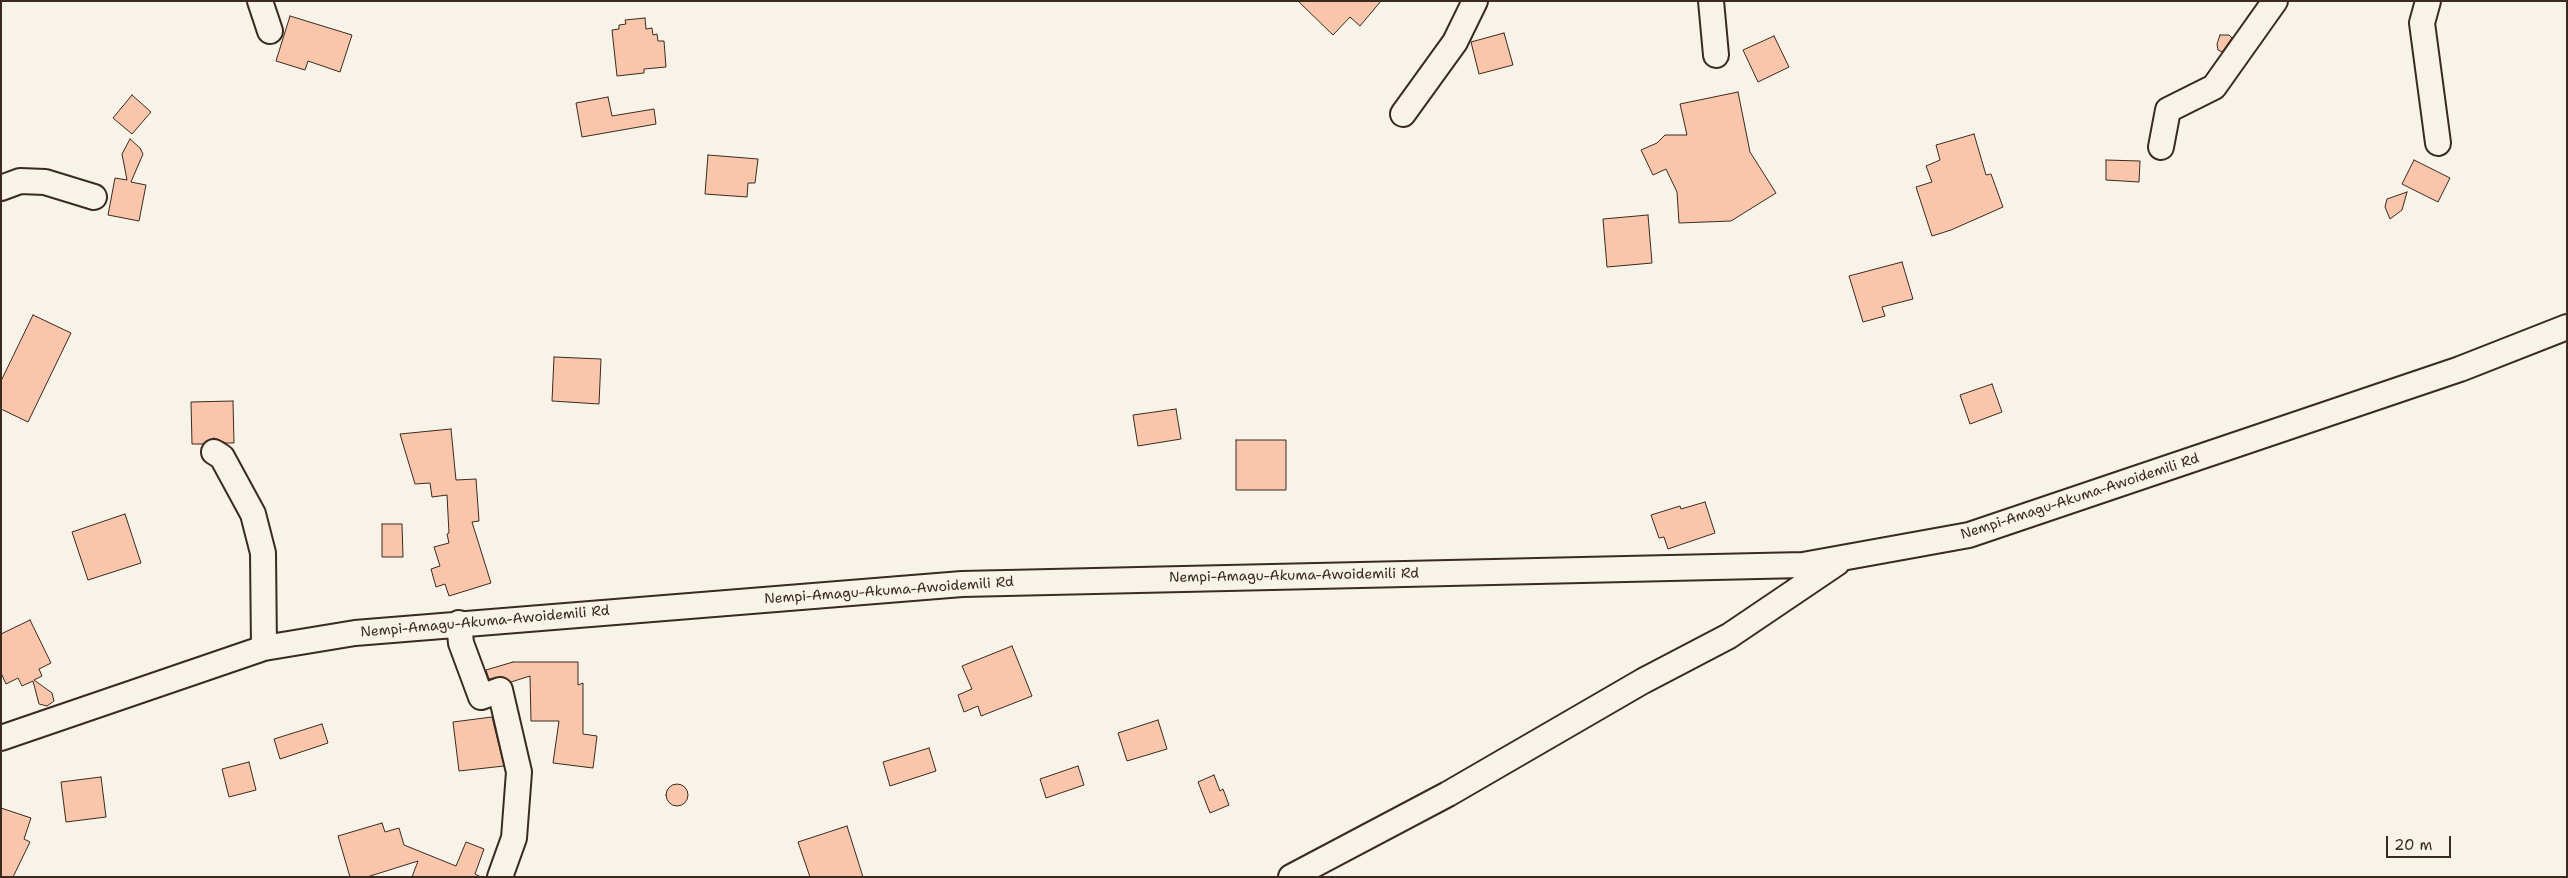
<!DOCTYPE html>
<style>
body{margin:0}
#map{position:relative;width:2568px;height:878px;overflow:hidden;background:#f7f3e8;font-family:"Shantell Sans",sans-serif}
canvas{display:block}
.frame{position:absolute;inset:0;border:2px solid #3b2a1e;pointer-events:none}
.scale{position:absolute;left:2386px;top:836px;width:65px;height:22px;box-sizing:border-box;border:2px solid #3b2a1e;border-top:0;padding-left:6px;font-size:15px;line-height:18px;white-space:nowrap;color:#3b2a1e;-webkit-text-stroke:4px #f7f3e8;paint-order:stroke}
</style>
<div id="map">
<canvas width="2568" height="878"></canvas>
<div class="frame"></div>
<div class="scale">20 m</div>
</div>
<script>
const ctx = document.querySelector('canvas').getContext('2d');
ctx.lineJoin = 'round';
function fillPath(path, color) { ctx.fillStyle = color; ctx.fill(path, 'evenodd'); }
const shape = rows => new Path2D(rows.map(r => 'M' + r).join(''));
function trace(path, color, width, dash) { ctx.strokeStyle = color; ctx.lineWidth = width; ctx.lineCap = dash ? 'butt' : 'round'; ctx.setLineDash(dash || []); ctx.stroke(path); }
function drawText(font, color, halo, rows, align = 'center') {
  ctx.font = font + ' "Shantell Sans",sans-serif'; ctx.lineWidth = 4.5; ctx.setLineDash([]); ctx.textBaseline = 'middle'; ctx.strokeStyle = halo; ctx.fillStyle = color; for (const [text, x, y, turn = 0] of rows) {
    ctx.save(); ctx.translate(x, y); ctx.rotate((+turn || 0) * Math.PI / 180); ctx.textAlign = isNaN(turn) ? turn : align; if (halo) ctx.strokeText(text, 0, 0); ctx.fillText(text, 0, 0); ctx.restore();
  }
}
const building = shape([
 [1298,1,1381,1,1360,26,1350,17,1333,35,1298,1],
 [290,16,352,35,340,72,308,61,305,70,276,61,290,16],
 [645,18,646,29,652,28,653,35,657,34,658,41,664,41,666,67,644,69,644,73,617,76,612,30,619,29,619,25,626,24,625,20,645,18],
 [1504,33,1513,65,1479,74,1471,42,1504,33],
 [2220,35,2229,35,2232,38,2222,52,2218,50,2217,44,2220,35],
 [1774,36,1789,67,1758,82,1743,50,1774,36],
 [1738,92,1750,152,1776,193,1731,221,1679,223,1677,192,1666,169,1653,175,1641,150,1657,143,1665,135,1687,135,1680,104,1738,92],
 [132,95,151,112,132,134,113,118,132,95],
 [608,97,612,116,654,109,656,124,582,137,576,103,608,97],
 [1974,134,1986,175,1991,174,2003,207,1951,230,1932,236,1916,187,1932,182,1926,166,1940,160,1936,145,1974,134],
 [130,139,140,148,143,154,131,182,146,185,139,221,108,215,115,178,127,180,122,154,130,139],
 [708,155,758,159,755,183,748,183,747,197,705,194,708,155],
 [2106,160,2140,161,2139,182,2106,180,2106,160],
 [2414,160,2450,178,2438,202,2402,184,2414,160],
 [2407,192,2402,210,2390,219,2385,207,2387,199,2407,192],
 [1648,215,1652,263,1607,267,1603,219,1648,215],
 [1902,262,1913,299,1882,307,1885,316,1863,322,1849,276,1902,262],
 [33,315,71,333,28,422,1,409,1,381,33,315],
 [554,357,601,359,599,404,552,401,554,357],
 [1992,384,2002,412,1970,424,1960,395,1992,384],
 [233,401,234,443,226,443,214,438,203,444,192,444,191,402,233,401],
 [1176,409,1181,439,1138,446,1133,415,1176,409],
 [451,429,456,480,476,479,479,521,472,522,491,583,449,596,445,584,436,587,431,569,440,566,434,547,449,543,447,534,449,533,447,495,432,497,430,483,415,484,400,434,451,429],
 [1236,440,1286,440,1286,490,1236,490,1236,440],
 [1705,502,1715,533,1668,549,1664,537,1659,538,1651,515,1680,506,1681,509,1705,502],
 [125,514,141,563,88,580,72,532,125,514],
 [382,524,402,524,403,557,382,557,382,524],
 [30,620,51,663,39,669,42,676,34,680,52,693,54,701,47,706,39,704,33,681,22,686,18,678,6,684,1,673,1,634,30,620],
 [1012,646,1032,696,981,716,978,706,964,712,958,695,972,689,962,666,1012,646],
 [513,662,578,662,578,685,583,683,583,734,597,736,593,768,553,763,559,721,531,721,530,676,511,682,502,677,489,679,486,670,513,662],
 [492,717,504,766,459,771,453,722,492,717],
 [1158,720,1167,749,1127,761,1118,733,1158,720],
 [322,724,328,743,280,759,274,739,322,724],
 [929,748,936,771,890,786,883,762,929,748],
 [249,762,256,790,229,797,222,769,249,762],
 [1078,766,1084,785,1046,798,1040,779,1078,766],
 [1214,775,1220,791,1223,789,1229,805,1210,813,1198,782,1214,775],
 [101,777,106,817,66,822,61,782,101,777],
 '666 795a11 11 0 1 1 22 0a11 11 0 1 1-22 0Z',
 [1,808,31,818,24,839,30,842,13,877,1,877,1,808],
 [382,823,385,832,399,828,404,845,456,866,466,842,484,849,475,874,481,877,412,877,418,861,367,877,350,877,338,836,382,823],
 [847,826,863,877,810,877,798,842,847,826]
]);
fillPath(building, '#f9c5ab');
trace(building, '#3b2a1e', 1);
const street = shape([
 [260,1,270,31],
 [1711,1,1716,55],
 [2428,1,2422,23,2438,143],
 [1403,114,1455,42,1475,1],
 [2161,147,2168,110,2214,87,2275,1],
 [1,188,20,181,45,182,94,197],
 [214,452,222,457,253,514,263,553,264,648],
 [459,623,461,643,481,697,500,690,519,772,514,838,500,877],
 [1,738,264,648,355,633,962,584,1803,565,1969,535,2460,369,2567,327],
 [1291,877,1448,794,1643,681,1729,636,1837,563]
]);
trace(street, '#3b2a1e', 28);
trace(street, '#f7f3e8', 24);
drawText('14px', '#3b2a1e', '#f7f3e8', [
 ["Nempi-Amagu-Akuma-Awoidemili Rd",2080,497,-18],
 ["Nempi-Amagu-Akuma-Awoidemili Rd",1294,576,-1],
 ["Nempi-Amagu-Akuma-Awoidemili Rd",889,591,-4],
 ["Nempi-Amagu-Akuma-Awoidemili Rd",485,622,-5]
]);
</script>
